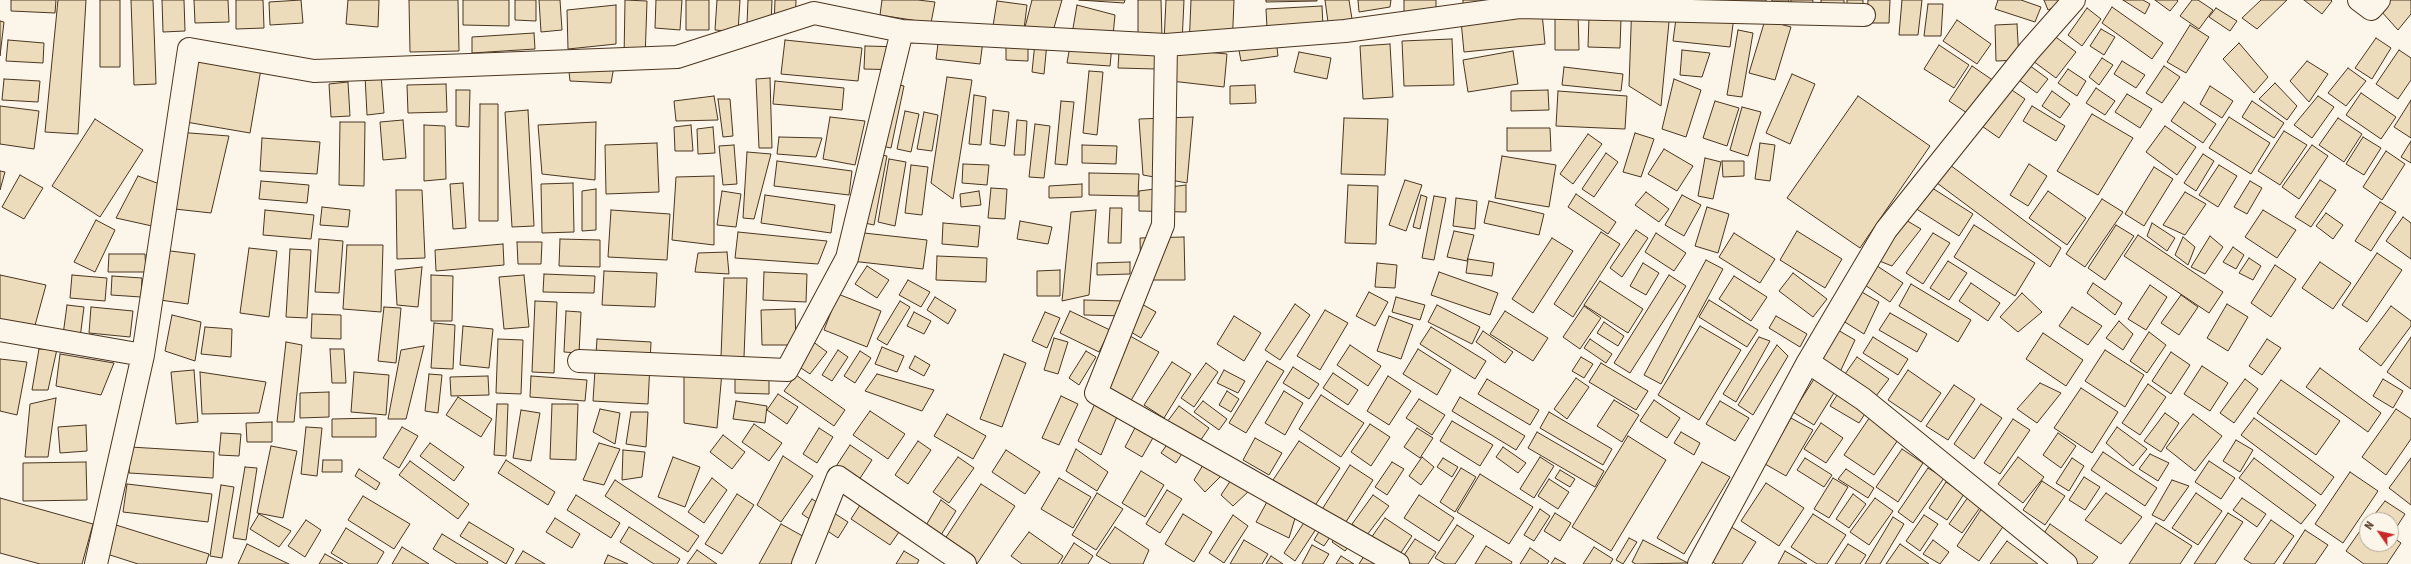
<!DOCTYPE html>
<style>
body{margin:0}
#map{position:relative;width:2411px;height:564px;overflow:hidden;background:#fbf6e9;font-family:"Source Sans 3",sans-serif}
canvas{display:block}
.north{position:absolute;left:2359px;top:512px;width:40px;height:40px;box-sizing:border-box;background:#fbf6e9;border:1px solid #b4a999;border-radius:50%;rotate:304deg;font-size:11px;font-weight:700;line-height:16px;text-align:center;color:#4a3520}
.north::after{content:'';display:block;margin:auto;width:14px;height:18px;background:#c62828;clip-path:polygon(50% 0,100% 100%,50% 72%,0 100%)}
</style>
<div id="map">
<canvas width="2411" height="564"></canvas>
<div class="north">N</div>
</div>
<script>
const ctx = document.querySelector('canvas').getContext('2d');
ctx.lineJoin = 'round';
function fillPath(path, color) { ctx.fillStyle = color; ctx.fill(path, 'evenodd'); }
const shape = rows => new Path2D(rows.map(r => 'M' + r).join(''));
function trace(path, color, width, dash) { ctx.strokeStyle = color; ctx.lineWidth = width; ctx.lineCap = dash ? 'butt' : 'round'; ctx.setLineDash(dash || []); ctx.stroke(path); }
const building = shape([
 [11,0,56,0,55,13,11,11,11,0],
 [58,0,86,0,78,134,45,132,58,0],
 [100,0,120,0,120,67,100,67,100,0],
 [131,0,153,0,156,84,134,85,131,0],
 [162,0,184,0,185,31,163,32,162,0],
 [194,0,228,0,229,22,195,23,194,0],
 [236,0,263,0,264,28,236,29,236,0],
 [301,0,303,23,270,25,269,2,301,0],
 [348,0,379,0,378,27,346,24,348,0],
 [409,0,458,0,459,51,410,52,409,0],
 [463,0,509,0,509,26,463,25,463,0],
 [515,0,536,0,536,21,515,20,515,0],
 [539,0,560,0,562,30,541,32,539,0],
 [625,0,647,1,645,60,624,59,625,0],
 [656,0,682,0,680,30,655,28,656,0],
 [686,0,709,0,709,30,686,30,686,0],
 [717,0,740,0,738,32,715,30,717,0],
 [748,0,772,0,771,25,747,24,748,0],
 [775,0,796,0,795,29,774,28,775,0],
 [882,0,918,0,935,2,931,23,880,15,882,0],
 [1032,0,1062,0,1051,38,1024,31,1032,0],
 [1079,0,1125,0,1124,3,1079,0],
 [1138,0,1161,0,1162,39,1138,39,1138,0],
 [1166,0,1184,0,1182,43,1164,42,1166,0],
 [1191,0,1234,0,1232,49,1189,48,1191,0],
 [1266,0,1317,0,1317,1,1266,2,1266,0],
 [1325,0,1349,0,1352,19,1328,22,1325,0],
 [1358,0,1391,0,1390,7,1359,12,1358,0],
 [1404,0,1436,0,1436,10,1404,13,1404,0],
 [1463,0,1487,0,1488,3,1463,5,1463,0],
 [1632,0,1671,1,1661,106,1629,86,1632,0],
 [1713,0,1766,0,1766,4,1713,0],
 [1772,0,1789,0,1788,7,1771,6,1772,0],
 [1791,0,1813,0,1812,10,1790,8,1791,0],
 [1821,0,1844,0,1844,7,1821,7,1821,0],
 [1847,0,1863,0,1863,9,1847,8,1847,0],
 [1868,0,1890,0,1889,23,1867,23,1868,0],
 [1902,0,1922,0,1918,35,1899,35,1902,0],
 [1998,0,2021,0,2041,7,2035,22,1995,9,1998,0],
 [2044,0,2071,0,2048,10,2044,0],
 [2123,0,2143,0,2150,4,2145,14,2123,0],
 [2155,0,2177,0,2178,1,2170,11,2155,0],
 [2192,0,2198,0,2213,10,2199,29,2180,16,2192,0],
 [2261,0,2287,0,2257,29,2242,18,2261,0],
 [2304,0,2331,0,2332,1,2322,14,2304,0],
 [2389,0,2411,0,2411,14,2398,30,2381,11,2389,0],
 [997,1,1027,5,1024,29,993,26,997,1],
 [1928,4,1943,4,1941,36,1924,36,1928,4],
 [616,5,616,44,568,49,567,10,616,5],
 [1077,5,1115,15,1110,66,1067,63,1077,5],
 [1322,6,1323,26,1267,28,1266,9,1322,6],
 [2112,7,2163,43,2152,59,2102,23,2112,7],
 [2087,8,2101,19,2082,46,2068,35,2087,8],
 [2216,8,2237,21,2230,31,2209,17,2216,8],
 [1677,11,1734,17,1730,47,1673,41,1677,11],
 [1555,12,1578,12,1579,50,1555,50,1555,12],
 [1542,13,1545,44,1464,52,1461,21,1542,13],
 [1589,17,1621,18,1620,48,1588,47,1589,17],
 [1765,20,1791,27,1775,80,1749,73,1765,20],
 [1957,20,1991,44,1977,64,1943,41,1957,20],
 [0,21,4,22,0,56,0,21],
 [2017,24,2019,60,1996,61,1995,25,2017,24],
 [2190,25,2209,37,2186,73,2167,62,2190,25],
 [2101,29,2115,37,2104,55,2090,46,2101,29],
 [1738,30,1753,33,1742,97,1727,95,1738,30],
 [534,33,535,49,472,53,472,37,534,33],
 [2053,35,2076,52,2056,78,2033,61,2053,35],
 [939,36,983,41,980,64,936,59,939,36],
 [2376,38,2391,48,2372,79,2355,68,2376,38],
 [1276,39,1278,56,1241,61,1238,45,1276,39],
 [1452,39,1454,85,1404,86,1402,41,1452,39],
 [8,40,44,43,43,63,6,61,8,40],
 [785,40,862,48,858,81,781,74,785,40],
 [1006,42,1028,44,1028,61,1006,60,1006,42],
 [1035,42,1047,43,1044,74,1032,72,1035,42],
 [2239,43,2268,77,2254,93,2223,59,2239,43],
 [1390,44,1393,97,1363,99,1360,46,1390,44],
 [1939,45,1969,65,1954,88,1924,69,1939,45],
 [865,46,904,47,900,70,864,69,865,46],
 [1175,49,1227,54,1224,87,1171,81,1175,49],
 [617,50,611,83,570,81,567,52,617,50],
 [1682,50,1710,53,1702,77,1680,75,1682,50],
 [2399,50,2411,58,2411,80,2398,99,2376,84,2399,50],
 [1156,51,1156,69,1118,68,1119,52,1156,51],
 [1513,51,1518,84,1468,92,1463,60,1513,51],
 [1299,52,1331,58,1327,79,1294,72,1299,52],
 [197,58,261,69,250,133,186,122,197,58],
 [2102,58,2113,65,2099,85,2089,77,2102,58],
 [2122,61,2145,75,2136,88,2114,74,2122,61],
 [2307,61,2328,74,2309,102,2290,81,2307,61],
 [2029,65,2048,79,2037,93,2019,80,2029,65],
 [1972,66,1994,81,1970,115,1949,101,1972,66],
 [2164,66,2180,77,2162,103,2146,93,2164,66],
 [1564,67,1623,74,1621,91,1562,85,1564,67],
 [2348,68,2366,81,2346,106,2328,93,2348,68],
 [2068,69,2086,81,2077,96,2058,83,2068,69],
 [1089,71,1103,72,1097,135,1083,133,1089,71],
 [1792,74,1815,84,1790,144,1766,133,1792,74],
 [381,75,384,113,367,115,365,76,381,75],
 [947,77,972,80,953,199,931,183,947,77],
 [770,78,772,148,759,148,756,79,770,78],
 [4,79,40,81,38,102,2,100,4,79],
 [1674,79,1701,90,1686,137,1662,129,1674,79],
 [775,81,844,88,842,110,773,104,775,81],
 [881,81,904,86,891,148,868,143,881,81],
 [348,82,350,116,331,117,329,84,348,82],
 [2275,83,2297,106,2287,120,2259,99,2275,83],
 [446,84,447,112,408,113,407,85,446,84],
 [1255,85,1256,103,1230,104,1230,86,1255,85],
 [2006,86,2025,99,1999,138,1979,124,2006,86],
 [2210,86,2233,101,2222,118,2200,104,2210,86],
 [2096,88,2115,101,2105,115,2086,103,2096,88],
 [456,90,470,90,469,127,456,126,456,90],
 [1548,90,1549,110,1511,111,1511,91,1548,90],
 [1558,91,1627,96,1625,129,1556,126,1558,91],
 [2052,91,2070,104,2060,118,2042,106,2052,91],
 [2361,93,2396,117,2381,139,2346,115,2361,93],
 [2127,94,2152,109,2140,128,2115,112,2127,94],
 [974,95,986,97,981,145,969,144,974,95],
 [714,96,718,120,676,121,674,101,714,96],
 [1858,96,1930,146,1860,248,1787,198,1858,96],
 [2318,96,2334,107,2312,138,2294,125,2318,96],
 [718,99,730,99,733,136,723,137,718,99],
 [2411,100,2411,138,2394,127,2411,100],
 [1061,101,1074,102,1067,165,1055,164,1061,101],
 [1715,101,1739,108,1727,146,1703,138,1715,101],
 [2252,101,2284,123,2274,138,2242,117,2252,101],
 [2184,102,2216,124,2203,143,2171,121,2184,102],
 [480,104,498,104,498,221,479,221,480,104],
 [0,106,39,111,34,149,0,144,0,106],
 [2032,106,2065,126,2056,141,2023,121,2032,106],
 [1742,107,1761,112,1748,156,1730,150,1742,107],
 [528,110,534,226,512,227,505,112,528,110],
 [993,110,1009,112,1005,146,990,144,993,110],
 [905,111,919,114,911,152,897,149,905,111],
 [924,112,938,115,932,151,917,149,924,112],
 [2092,114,2133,138,2098,195,2057,171,2092,114],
 [830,117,865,121,855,165,823,159,830,117],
 [1193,117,1187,183,1143,175,1139,119,1193,117],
 [2229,117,2270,143,2251,174,2209,148,2229,117],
 [1344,118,1388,119,1385,175,1341,174,1344,118],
 [2338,118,2362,134,2344,162,2319,145,2338,118],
 [95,119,143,150,100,217,52,186,95,119],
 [403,120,406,158,383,160,380,122,403,120],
 [1017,120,1027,121,1025,155,1014,155,1017,120],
 [340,122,365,122,364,186,339,185,340,122],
 [596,122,595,180,542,174,538,125,596,122],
 [1035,124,1050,126,1044,178,1029,177,1035,124],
 [424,125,445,126,446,179,424,181,424,125],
 [691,125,693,151,675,151,674,127,691,125],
 [2165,126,2196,147,2177,175,2146,152,2165,126],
 [713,127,715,153,698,154,697,129,713,127],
 [1507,128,1550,128,1551,151,1507,151,1507,128],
 [2284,131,2307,145,2280,185,2258,171,2284,131],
 [177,132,229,136,211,213,166,208,177,132],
 [1635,133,1654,139,1641,177,1623,172,1635,133],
 [1588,134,1602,144,1573,184,1560,174,1588,134],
 [779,137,822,138,816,157,777,154,779,137],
 [2363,137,2381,148,2364,175,2346,164,2363,137],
 [262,138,320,142,317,174,260,171,262,138],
 [2411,141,2411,163,2401,157,2411,141],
 [657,143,659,192,606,194,605,145,657,143],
 [1760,143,1775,145,1770,181,1755,179,1760,143],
 [734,145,737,184,723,185,719,146,734,145],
 [1082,145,1117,146,1116,164,1082,163,1082,145],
 [2312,145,2328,156,2299,199,2282,187,2312,145],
 [1664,149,1693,166,1677,191,1648,174,1664,149],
 [2386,151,2405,164,2382,200,2363,187,2386,151],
 [747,152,771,154,754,219,743,218,747,152],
 [865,152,887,156,874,225,851,220,865,152],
 [1606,153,1618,162,1594,197,1582,189,1606,153],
 [2203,154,2214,161,2196,191,2184,183,2203,154],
 [1502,156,1556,165,1549,207,1495,198,1502,156],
 [1705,158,1721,162,1713,199,1698,196,1705,158],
 [889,159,906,162,895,226,878,222,889,159],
 [777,161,852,171,849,195,774,186,777,161],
 [1722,161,1744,161,1744,176,1723,177,1722,161],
 [963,164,989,165,987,185,962,183,963,164],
 [2029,164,2047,176,2028,206,2010,195,2029,164],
 [911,165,928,167,922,215,905,213,911,165],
 [1950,165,2061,248,2050,267,1937,183,1950,165],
 [2219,165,2237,176,2218,207,2199,195,2219,165],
 [2154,167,2173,179,2144,226,2125,214,2154,167],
 [0,171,5,172,0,190,0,171],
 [1089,173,1139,174,1138,196,1089,195,1089,173],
 [20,175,43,188,24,219,2,207,20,175],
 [138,176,165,186,152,226,116,218,138,176],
 [714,176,714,245,672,240,676,177,714,176],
 [1405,180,1422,185,1406,231,1389,225,1405,180],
 [2320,180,2336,190,2311,227,2295,217,2320,180],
 [261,181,309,185,307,203,259,199,261,181],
 [2250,181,2262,188,2247,214,2234,207,2250,181],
 [463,183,466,228,453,229,450,184,463,183],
 [573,183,574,232,542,233,541,184,573,183],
 [1082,184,1082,197,1049,198,1049,186,1082,184],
 [1186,185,1186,212,1139,211,1139,191,1186,185],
 [1348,185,1378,186,1376,244,1345,243,1348,185],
 [1929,186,1973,214,1959,236,1915,208,1929,186],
 [991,188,1007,189,1005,219,988,218,991,188],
 [596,189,596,230,582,231,582,191,596,189],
 [396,190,422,190,425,258,397,259,396,190],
 [722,191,741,194,736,227,717,225,722,191],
 [979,191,981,205,961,207,960,194,979,191],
 [2048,191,2086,218,2067,245,2029,218,2048,191],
 [1646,192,1669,209,1659,222,1635,205,1646,192],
 [2185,192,2206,204,2185,235,2163,225,2185,192],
 [1576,194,1616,222,1608,234,1568,207,1576,194],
 [765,195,835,205,831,233,761,223,765,195],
 [1421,195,1427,197,1420,229,1413,227,1421,195],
 [1682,195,1701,205,1684,236,1665,225,1682,195],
 [1434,196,1446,198,1434,260,1422,258,1434,196],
 [1456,198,1477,201,1475,229,1453,226,1456,198],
 [2102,199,2123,212,2085,267,2066,254,2102,199],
 [1489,201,1544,214,1539,235,1484,223,1489,201],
 [2380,202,2396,212,2371,251,2355,241,2380,202],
 [322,207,350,210,348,227,320,225,322,207],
 [1707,207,1729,214,1718,253,1695,246,1707,207],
 [1110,208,1122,208,1121,243,1108,243,1110,208],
 [265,210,314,215,311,239,263,235,265,210],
 [611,210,670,214,667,260,608,257,611,210],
 [1096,210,1089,295,1062,301,1071,212,1096,210],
 [2263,210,2296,230,2277,258,2245,237,2263,210],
 [2326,213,2343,225,2333,239,2316,226,2326,213],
 [2403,217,2411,223,2411,259,2386,241,2403,217],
 [1904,219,1921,229,1892,266,1877,260,1904,219],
 [96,220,115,230,95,272,74,262,96,220],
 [1020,221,1052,227,1048,244,1017,239,1020,221],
 [943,223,980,226,978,247,942,244,943,223],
 [2152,223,2175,238,2167,251,2147,236,2152,223],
 [1974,225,2035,263,2015,296,1954,257,1974,225],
 [2116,225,2134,236,2105,280,2088,268,2116,225],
 [1636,230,1648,238,1622,277,1610,268,1636,230],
 [846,231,927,240,923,269,842,260,846,231],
 [1454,231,1474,235,1467,261,1447,257,1454,231],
 [1797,231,1842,259,1825,288,1780,260,1797,231],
 [738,232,827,241,818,264,735,258,738,232],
 [1601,232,1620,244,1573,317,1554,304,1601,232],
 [1656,233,1686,253,1674,271,1645,252,1656,233],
 [1734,233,1775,259,1760,283,1719,257,1734,233],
 [1933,233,1950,243,1923,284,1906,273,1933,233],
 [2138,235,2223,292,2209,313,2124,256,2138,235],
 [2210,236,2223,247,2205,274,2191,267,2210,236],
 [1184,237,1185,280,1141,280,1140,238,1184,237],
 [2183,237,2195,247,2188,265,2175,255,2183,237],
 [1552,238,1573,251,1533,313,1512,299,1552,238],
 [319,239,343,241,339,293,315,292,319,239],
 [560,239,600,240,600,267,559,266,560,239],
 [517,242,542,242,541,264,518,264,517,242],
 [503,244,504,265,436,271,435,250,503,244],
 [347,245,383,245,381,312,343,309,347,245],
 [2233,247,2244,255,2236,269,2223,262,2233,247],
 [249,248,277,251,269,317,240,313,249,248],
 [154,249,195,254,188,304,146,298,154,249],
 [290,249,311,250,307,318,286,317,290,249],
 [727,252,729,274,695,272,698,253,727,252],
 [2377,253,2402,270,2367,322,2342,305,2377,253],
 [109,254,145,254,146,272,108,272,109,254],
 [937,256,987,258,986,282,936,280,937,256],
 [2249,258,2261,266,2253,280,2239,273,2249,258],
 [1468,259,1494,263,1492,276,1466,273,1468,259],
 [1706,260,1723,269,1661,384,1644,375,1706,260],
 [1868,260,1903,283,1890,302,1856,279,1868,260],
 [1948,261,1967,273,1949,300,1930,288,1948,261],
 [1130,262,1130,274,1097,275,1097,263,1130,262],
 [2320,262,2351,283,2333,309,2302,288,2320,262],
 [1377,263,1397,265,1395,288,1375,287,1377,263],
 [1643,263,1659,273,1646,295,1630,286,1643,263],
 [2275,265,2296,279,2271,317,2251,303,2275,265],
 [867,266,889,280,877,298,855,284,867,266],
 [422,267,418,307,397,305,395,270,422,267],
 [1060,270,1060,296,1037,296,1037,271,1060,270],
 [604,271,657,273,655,307,602,305,604,271],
 [764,272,807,274,806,302,763,300,764,272],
 [1439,272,1498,293,1490,315,1431,295,1439,272],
 [1793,273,1827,299,1813,317,1779,291,1793,273],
 [544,274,595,276,594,293,543,292,544,274],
 [0,275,46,285,31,340,0,330,0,275],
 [72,275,107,278,105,301,70,298,72,275],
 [431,275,453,276,452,321,431,321,431,275],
 [524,275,529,327,504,329,499,277,524,275],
 [1669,275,1686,286,1630,373,1614,363,1669,275],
 [112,276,142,278,141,297,111,295,112,276],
 [1734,276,1767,297,1751,321,1719,299,1734,276],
 [724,278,747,278,744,357,721,357,724,278],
 [908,280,930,292,921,307,899,295,908,280],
 [1600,281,1643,309,1628,333,1584,305,1600,281],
 [1971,283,2000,303,1988,321,1959,301,1971,283],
 [2093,283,2122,303,2115,315,2087,293,2093,283],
 [1911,284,1971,320,1958,342,1899,306,1911,284],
 [2150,285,2167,297,2146,330,2128,319,2150,285],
 [1860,291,1879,302,1864,334,1840,319,1860,291],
 [1369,292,1388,302,1375,326,1356,316,1369,292],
 [2022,293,2042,312,2018,332,2000,317,2022,293],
 [838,294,881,311,867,347,824,330,838,294],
 [2181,295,2198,307,2179,335,2161,323,2181,295],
 [935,297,956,310,948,324,927,310,935,297],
 [1396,297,1425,305,1420,320,1392,312,1396,297],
 [1084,300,1125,301,1125,316,1084,315,1084,300],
 [1709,300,1758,330,1747,347,1699,317,1709,300],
 [535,301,557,302,554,373,532,372,535,301],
 [900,301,910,307,887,345,877,339,900,301],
 [1140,303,1156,312,1141,338,1126,329,1140,303],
 [1295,304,1310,315,1280,360,1265,350,1295,304],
 [2227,304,2248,317,2228,351,2207,338,2227,304],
 [67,305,84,307,80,338,63,335,67,305],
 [1437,305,1480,327,1472,344,1428,322,1437,305],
 [1584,306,1601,318,1580,349,1563,337,1584,306],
 [2391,306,2411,321,2411,326,2381,366,2359,349,2391,306],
 [91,307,133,311,130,337,89,333,91,307],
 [384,307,401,308,396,363,378,361,384,307],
 [2072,307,2102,326,2088,345,2059,326,2072,307],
 [795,309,796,345,762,345,761,310,795,309],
 [1325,310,1348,323,1320,370,1297,356,1325,310],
 [566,311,581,312,579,353,564,352,566,311],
 [1070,311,1110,330,1099,352,1060,333,1070,311],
 [1505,311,1548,338,1533,361,1490,334,1505,311],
 [914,312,931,321,924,334,907,326,914,312],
 [1045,312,1060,318,1047,348,1032,341,1045,312],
 [1890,313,1927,334,1917,352,1879,330,1890,313],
 [312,314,341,315,341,339,311,338,312,314],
 [172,315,201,322,195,361,165,351,172,315],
 [1234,316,1261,333,1244,361,1217,344,1234,316],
 [1389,316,1413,325,1401,359,1377,351,1389,316],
 [1776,316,1807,334,1800,347,1769,328,1776,316],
 [2119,321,2133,334,2123,350,2106,338,2119,321],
 [1604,322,1624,336,1618,346,1597,333,1604,322],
 [434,323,455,325,453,369,431,368,434,323],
 [463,326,493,329,489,368,460,365,463,326],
 [1700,326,1741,350,1699,420,1658,395,1700,326],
 [205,327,232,329,231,357,201,354,205,327],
 [1431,327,1486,361,1475,379,1420,344,1431,327],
 [1836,329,1855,340,1840,372,1816,357,1836,329],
 [1483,331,1513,352,1505,363,1476,342,1483,331],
 [2149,332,2166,345,2147,373,2130,361,2149,332],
 [2043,333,2083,360,2066,386,2026,359,2043,333],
 [1130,336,1159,352,1129,404,1100,387,1130,336],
 [1759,337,1770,341,1736,402,1723,394,1759,337],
 [1873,337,1908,359,1898,375,1863,353,1873,337],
 [2411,337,2411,389,2387,372,2411,337],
 [1054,338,1068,342,1058,374,1044,370,1054,338],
 [498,339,523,340,521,394,496,393,498,339],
 [597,339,651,342,648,404,593,401,597,339],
 [1590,339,1612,354,1606,363,1584,348,1590,339],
 [2267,339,2281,348,2262,375,2249,366,2267,339],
 [812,341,827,352,810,374,795,364,812,341],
 [286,342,302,345,294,422,277,422,286,342],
 [1350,345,1381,366,1368,386,1337,365,1350,345],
 [1777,345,1788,356,1753,415,1738,405,1777,345],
 [424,346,406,419,388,419,401,350,424,346],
 [882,347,904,356,897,372,875,364,882,347],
 [39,349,57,349,48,390,32,390,39,349],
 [330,349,344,349,346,383,332,383,330,349],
 [1418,349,1451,370,1437,395,1403,374,1418,349],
 [838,350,848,357,832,381,822,375,838,350],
 [2105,350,2144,375,2125,407,2085,381,2105,350],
 [860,351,871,358,855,383,844,376,860,351],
 [1086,351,1096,357,1079,385,1069,378,1086,351],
 [2171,352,2190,365,2171,394,2152,381,2171,352],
 [60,354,114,363,101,395,56,386,60,354],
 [1004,354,1026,363,1002,427,980,419,1004,354],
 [915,356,930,365,924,376,909,368,915,356],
 [1581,357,1593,364,1584,378,1572,371,1581,357],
 [1857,357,1889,379,1876,396,1845,374,1857,357],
 [684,358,723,361,717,428,684,423,684,358],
 [0,359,27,362,17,415,0,411,0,359],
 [1267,361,1284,371,1246,433,1229,423,1267,361],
 [1172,362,1191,374,1164,418,1144,405,1172,362],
 [1206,363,1218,372,1194,407,1181,398,1206,363],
 [1601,363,1648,391,1636,410,1589,382,1601,363],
 [2202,366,2228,383,2210,411,2184,394,2202,366],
 [1293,367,1319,384,1309,399,1283,383,1293,367],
 [2320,368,2381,413,2368,432,2306,387,2320,368],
 [194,370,198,422,176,424,171,372,194,370],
 [1224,370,1245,381,1238,393,1217,383,1224,370],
 [1908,370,1941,393,1921,422,1888,400,1908,370],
 [200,372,266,382,259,413,202,414,200,372],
 [354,372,389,375,386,415,351,412,354,372],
 [735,373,769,373,769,394,735,393,735,373],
 [1333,373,1358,390,1348,405,1323,388,1333,373],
 [429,374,442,375,438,413,425,411,429,374],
 [877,374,934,390,922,411,865,391,877,374],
 [796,375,845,410,834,426,784,391,796,375],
 [488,376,489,395,451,396,450,377,488,376],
 [531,376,587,380,585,401,530,397,531,376],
 [1388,376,1411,391,1389,425,1367,411,1388,376],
 [1816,376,1837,388,1814,425,1793,412,1816,376],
 [1576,378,1589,387,1567,419,1554,409,1576,378],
 [1487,379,1539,410,1530,425,1478,394,1487,379],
 [2245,379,2258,389,2234,423,2220,413,2245,379],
 [2383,379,2403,391,2393,408,2373,396,2383,379],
 [2281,380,2340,421,2316,455,2257,413,2281,380],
 [2040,383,2061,393,2037,423,2017,409,2040,383],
 [2148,384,2166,397,2140,435,2122,423,2148,384],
 [1954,385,1975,399,1948,440,1926,426,1954,385],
 [2081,388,2118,412,2092,453,2054,428,2081,388],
 [1227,391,1239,399,1231,412,1219,405,1227,391],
 [1284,391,1303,403,1285,435,1265,423,1284,391],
 [329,392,329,417,300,418,300,393,329,392],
 [1839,392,1868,409,1859,423,1830,406,1839,392],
 [778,394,798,407,787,424,767,410,778,394],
 [1321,395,1364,423,1341,457,1299,429,1321,395],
 [1061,396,1078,404,1059,445,1042,438,1061,396],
 [458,397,492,419,481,437,446,415,458,397],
 [1098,397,1121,407,1101,455,1078,441,1098,397],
 [1460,397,1525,436,1516,450,1452,411,1460,397],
 [56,398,48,457,25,457,30,404,56,398],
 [1419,399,1445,415,1432,435,1406,418,1419,399],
 [1614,400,1639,415,1622,442,1597,426,1614,400],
 [1654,400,1680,418,1667,438,1640,421,1654,400],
 [736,401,767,406,765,423,733,419,736,401],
 [1203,401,1227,419,1219,430,1194,412,1203,401],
 [1720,401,1749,418,1735,441,1706,424,1720,401],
 [497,404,508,404,506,456,494,455,497,404],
 [552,404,578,404,576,460,550,459,552,404],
 [1981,404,2002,418,1974,459,1954,444,1981,404],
 [1179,406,1209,428,1198,444,1167,422,1179,406],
 [600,409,620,413,615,444,593,432,600,409],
 [2396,409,2411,419,2411,439,2386,475,2362,457,2396,409],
 [521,410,540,413,531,461,513,458,521,410],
 [870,411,905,434,888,459,853,435,870,411],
 [631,412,648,412,646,447,626,444,631,412],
 [1549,412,1612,449,1603,465,1540,428,1549,412],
 [2165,413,2179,423,2161,452,2144,441,2165,413],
 [947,414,986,436,973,459,934,436,947,414],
 [1872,414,1902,434,1874,475,1844,455,1872,414],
 [2193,414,2222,436,2195,471,2166,448,2193,414],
 [376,418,376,437,332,437,332,419,376,418],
 [1791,418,1813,430,1786,476,1765,464,1791,418],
 [2254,418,2334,477,2321,495,2241,435,2254,418],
 [2013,419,2030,430,2000,474,1984,463,2013,419],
 [1452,421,1493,445,1480,466,1440,441,1452,421],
 [272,422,272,442,247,442,246,423,272,422],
 [1821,423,1843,438,1826,463,1804,449,1821,423],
 [754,424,782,443,769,461,742,442,754,424],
 [1137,424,1154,436,1142,457,1125,447,1137,424],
 [1370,424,1390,437,1371,466,1351,452,1370,424],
 [86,425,87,451,60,453,58,427,86,425],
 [306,427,322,428,317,476,301,474,306,427],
 [402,427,418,436,399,468,383,458,402,427],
 [2117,427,2147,449,2133,466,2106,443,2117,427],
 [819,428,833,437,817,463,803,454,819,428],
 [1417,428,1433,438,1420,458,1404,447,1417,428],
 [1537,432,1604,471,1595,487,1528,448,1537,432],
 [1681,432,1700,443,1694,455,1674,443,1681,432],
 [221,433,241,434,239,456,219,455,221,433],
 [2058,433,2076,446,2061,468,2043,455,2058,433],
 [723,435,745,452,732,469,710,452,723,435],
 [1628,436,1666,460,1611,551,1572,527,1628,436],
 [1255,438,1282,453,1269,475,1243,460,1255,438],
 [1171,439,1185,449,1176,463,1161,453,1171,439],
 [2236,440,2253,450,2240,472,2223,461,2236,440],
 [918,441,931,450,908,484,895,475,918,441],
 [1299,441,1340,468,1314,507,1273,480,1299,441],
 [430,443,464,467,454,481,420,456,430,443],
 [599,443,620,449,604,485,583,480,599,443],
 [850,445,872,460,853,489,831,474,850,445],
 [271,446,297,451,283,518,257,513,271,446],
 [130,447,214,452,213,478,129,473,130,447],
 [1503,447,1526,463,1518,473,1496,457,1503,447],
 [1076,449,1108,472,1097,491,1066,471,1076,449],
 [1902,449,1923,463,1898,502,1876,487,1902,449],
 [623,450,645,452,642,477,622,480,623,450],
 [1006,450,1040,472,1025,494,992,472,1006,450],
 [2103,452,2157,488,2145,506,2091,470,2103,452],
 [2150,454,2169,463,2158,481,2139,469,2150,454],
 [783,456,813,476,781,522,757,505,783,456],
 [673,457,700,467,685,507,658,497,673,457],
 [958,457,974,468,949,503,933,492,958,457],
 [1422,457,1434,467,1421,485,1409,476,1422,457],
 [1540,457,1554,466,1534,498,1520,489,1540,457],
 [2018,457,2044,477,2023,503,1998,484,2018,457],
 [1443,458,1458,467,1452,477,1437,467,1443,458],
 [1805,458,1832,475,1824,487,1797,470,1805,458],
 [2072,458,2084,466,2069,491,2056,483,2072,458],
 [2254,458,2316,505,2301,524,2239,478,2254,458],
 [2411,458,2411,505,2389,488,2411,458],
 [323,460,342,460,342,472,322,472,323,460],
 [506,460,555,492,548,505,498,473,506,460],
 [410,461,469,504,458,519,399,475,410,461],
 [2209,461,2235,478,2221,499,2195,482,2209,461],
 [86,462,87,500,23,501,23,463,86,462],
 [1392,462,1404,469,1387,495,1375,487,1392,462],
 [1702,462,1730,477,1684,554,1657,538,1702,462],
 [1203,465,1222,475,1205,492,1194,480,1203,465],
 [1350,465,1373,480,1344,525,1321,511,1350,465],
 [245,467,257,468,246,540,233,538,245,467],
 [1461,468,1476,477,1455,512,1440,502,1461,468],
 [1928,468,1944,478,1913,523,1898,512,1928,468],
 [359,469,380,483,376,490,355,476,359,469],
 [1846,469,1874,488,1868,498,1838,479,1846,469],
 [1560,470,1575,479,1570,487,1555,478,1560,470],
 [1141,471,1164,485,1145,517,1122,503,1141,471],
 [2350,472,2378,491,2343,543,2315,524,2350,472],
 [1480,474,1533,507,1509,544,1457,512,1480,474],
 [2084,477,2100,487,2085,510,2069,500,2084,477],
 [712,478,727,490,704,523,688,512,712,478],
 [1059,478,1091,497,1073,528,1041,509,1059,478],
 [1833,478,1848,487,1829,518,1814,509,1833,478],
 [1549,479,1569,492,1558,509,1538,496,1549,479],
 [615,480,699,536,688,552,605,496,615,480],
 [1231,480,1250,490,1233,506,1221,495,1231,480],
 [2172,480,2189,486,2164,521,2152,515,2172,480],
 [2042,481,2065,496,2045,525,2023,510,2042,481],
 [1946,482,1964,494,1947,520,1929,508,1946,482],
 [1766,483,1804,508,1779,546,1741,521,1766,483],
 [127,484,212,494,208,522,123,512,127,484],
 [981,484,1015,506,977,564,957,564,937,551,981,484],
 [221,485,234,487,222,558,210,556,221,485],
 [1167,490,1182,499,1160,533,1146,524,1167,490],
 [1097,493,1123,509,1096,550,1072,535,1097,493],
 [1971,493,1984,502,1962,533,1949,524,1971,493],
 [2106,493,2142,517,2121,544,2085,520,2106,493],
 [2196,493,2222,511,2198,545,2172,528,2196,493],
 [737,494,754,505,722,554,705,544,737,494],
 [1853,494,1866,504,1849,528,1836,519,1853,494],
 [576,495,620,523,611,538,567,510,576,495],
 [1373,495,1389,506,1367,535,1352,524,1373,495],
 [1419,495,1454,518,1439,541,1404,518,1419,495],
 [363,496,410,524,394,549,348,520,363,496],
 [0,498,93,524,82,564,40,564,0,553,0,498],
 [1875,498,1893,511,1869,545,1850,532,1875,498],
 [2242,498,2266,514,2257,527,2233,510,2242,498],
 [812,499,848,522,838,538,802,514,812,499],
 [941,500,956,511,941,535,925,527,941,500],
 [1268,500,1296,515,1289,538,1256,522,1268,500],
 [2385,501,2405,514,2396,528,2391,525,2391,520,2384,520,2375,514,2385,501],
 [860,505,899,532,890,545,851,519,860,505],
 [1984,505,2007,521,1979,561,1957,546,1984,505],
 [1540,509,1550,516,1534,541,1524,535,1540,509],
 [1555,513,1571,523,1560,541,1544,531,1555,513],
 [2228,513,2243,522,2215,564,2194,564,2228,513],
 [259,514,291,531,279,547,250,529,259,514],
 [1183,514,1212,532,1194,562,1165,544,1183,514],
 [1813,514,1846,535,1827,564,1817,564,1791,547,1813,514],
 [1233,515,1248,526,1224,563,1209,553,1233,515],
 [1924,515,1938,524,1920,551,1906,541,1924,515],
 [1893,517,1904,524,1880,564,1865,564,1893,517],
 [555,518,580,534,572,548,546,532,555,518],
 [1307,518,1318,526,1295,561,1284,553,1307,518],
 [1385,518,1412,536,1398,557,1371,538,1385,518],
 [306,520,321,530,305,557,288,546,306,520],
 [2271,520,2294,536,2274,564,2252,564,2244,559,2271,520],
 [2367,521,2367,544,2391,544,2391,536,2401,543,2387,564,2364,564,2346,551,2367,521],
 [469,522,514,549,506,564,460,536,469,522],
 [2156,523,2192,546,2180,564,2129,564,2156,523],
 [781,524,808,539,794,564,759,564,781,524],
 [2050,524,2098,557,2092,564,2072,564,2039,541,2050,524],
 [116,525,209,554,206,564,138,564,107,554,116,525],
 [1323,525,1334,531,1324,546,1314,540,1323,525],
 [1457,525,1474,536,1455,564,1445,564,1435,558,1457,525],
 [1728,525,1756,542,1742,564,1716,564,1707,558,1728,525],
 [629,527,680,559,677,564,654,564,620,542,629,527],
 [1115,527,1149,550,1143,564,1111,564,1096,555,1115,527],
 [346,528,384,552,377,564,349,564,331,553,346,528],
 [2305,530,2328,545,2315,564,2283,564,2305,530],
 [1029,532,1063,556,1058,564,1022,564,1011,556,1029,532],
 [1339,533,1352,542,1345,551,1332,542,1339,533],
 [442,534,488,562,487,564,457,564,433,549,442,534],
 [1629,538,1637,542,1623,564,1616,560,1629,538],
 [1415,539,1436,552,1428,564,1412,564,1402,558,1415,539],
 [1244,540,1268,554,1262,564,1230,564,1244,540],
 [1643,540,1688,563,1636,564,1632,562,1643,540],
 [1933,540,1949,552,1940,564,1923,554,1933,540],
 [2007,541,2038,564,1990,564,2007,541],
 [1074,543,1093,556,1088,564,1061,564,1074,543],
 [247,544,289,564,238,564,247,544],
 [1848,544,1866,555,1860,564,1835,564,1848,544],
 [1900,544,1929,564,1886,564,1900,544],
 [1312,545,1329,554,1323,564,1302,564,1312,545],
 [1486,546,1512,562,1511,564,1475,564,1486,546],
 [402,547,429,564,392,564,402,547],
 [1594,547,1613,559,1610,564,1583,564,1594,547],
 [1530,548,1549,561,1547,564,1520,564,1530,548],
 [697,550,717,564,687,564,697,550],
 [523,551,545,564,515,564,523,551],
 [904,551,919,560,917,564,896,564,904,551],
 [1785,551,1807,564,1778,564,1785,551],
 [1366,553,1376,564,1359,564,1366,553],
 [325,554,343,564,319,564,325,554],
 [608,555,628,564,604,564,608,555],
 [1271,556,1283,564,1266,564,1271,556],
 [1341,556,1354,564,1336,564,1341,556],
 [1555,558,1566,564,1551,564,1555,558]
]);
fillPath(building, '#ecdcbc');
trace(building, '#4a3520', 1);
const minor = shape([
 [2359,0,2371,9,2379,0],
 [1166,45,1345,31,1519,7,1864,15],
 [0,330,143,355],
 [579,361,787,370,847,258,902,31,1166,45,1163,225,1096,393,1398,564],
 [96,564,143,355,189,49,314,71,677,57,814,13,902,31],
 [803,564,838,477,965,564],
 [1699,564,1808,362],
 [2066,564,1863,399,1808,362,1886,230,2029,51,2074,0]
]);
trace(minor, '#4a3520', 24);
trace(minor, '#fbf6e9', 22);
</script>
